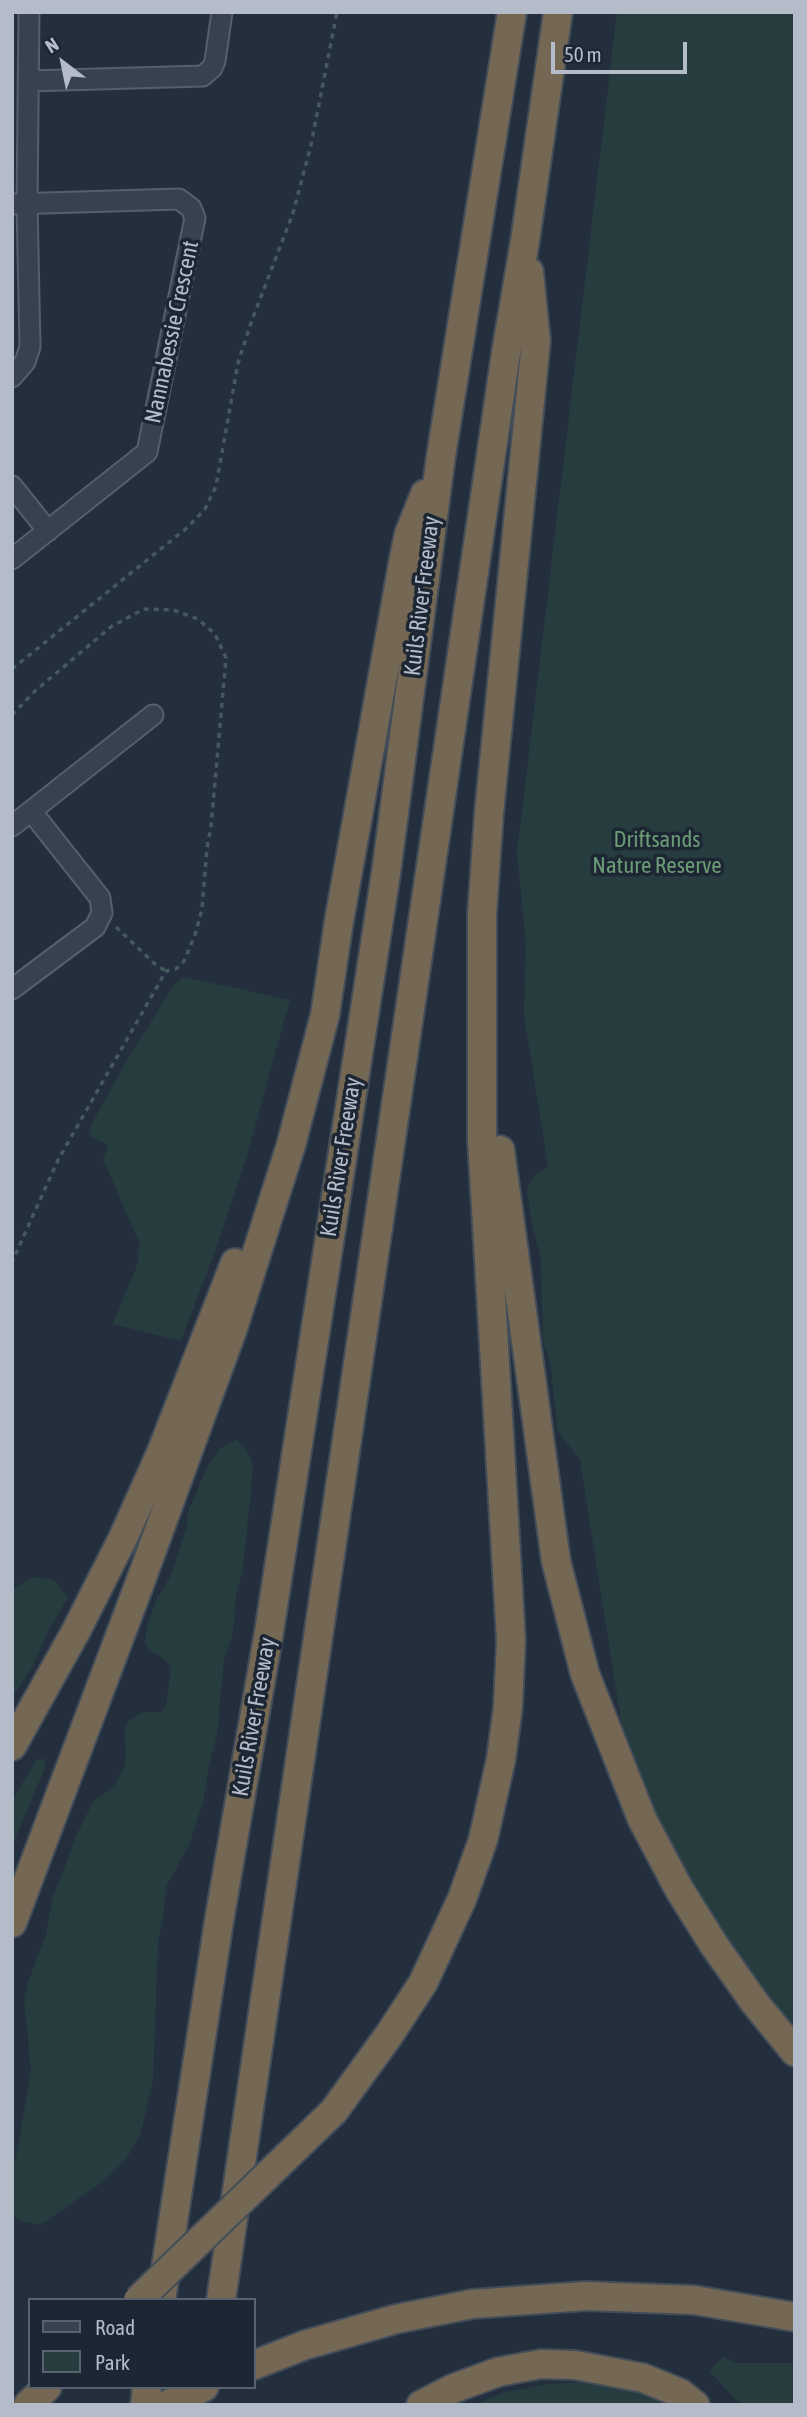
<!DOCTYPE html>
<style>
body{margin:0}
#map{position:relative;width:807px;height:2417px;overflow:hidden;background:#242f3e;font-family:"Asap Condensed",sans-serif}
canvas{display:block}
.frame{position:absolute;inset:0;border:14px solid #b4bcc9;pointer-events:none}
.legend{position:absolute;left:28px;top:2298px;width:228px;height:91px;box-sizing:border-box;background:#1d2633;border:2px solid #59626f;margin:0;padding:9px 12px;list-style:none;font-size:21px;color:#b4bcc9}
.legend li{display:flex;align-items:center;gap:14px;height:35px}
.legend b{width:35px;border:2px solid #59626f}
.north{position:absolute;left:28px;top:28px;width:70px;height:70px;-webkit-text-stroke:5px #1d2633;paint-order:stroke;rotate:328deg;font-size:19px;font-weight:700;line-height:28px;text-align:center;color:#b4bcc9}
.north::after{content:'';display:block;margin:auto;width:24px;height:32px;background:#b4bcc9;clip-path:polygon(50% 0,100% 100%,50% 72%,0 100%)}
.scale{position:absolute;left:551px;top:42px;width:136px;height:32px;box-sizing:border-box;border:4px solid #b4bcc9;border-top:0;padding-left:9px;font-size:21px;line-height:24px;white-space:nowrap;color:#b4bcc9;-webkit-text-stroke:5px #1d2633;paint-order:stroke}
</style>
<div id="map">
<canvas width="807" height="2417"></canvas>
<div class="frame"></div>
<ul class="legend">
<li><b style="height:9px;background:#38414e"></b>Road</li>
<li><b style="height:19px;background:#263c3f"></b>Park</li>
</ul>
<div class="north">N</div>
<div class="scale">50 m</div>
</div>
<script>
const ctx = document.querySelector('canvas').getContext('2d');
ctx.lineJoin = 'round';
function fillPath(path, color) { ctx.fillStyle = color; ctx.fill(path, 'evenodd'); }
const shape = rows => new Path2D(rows.map(r => 'M' + r).join(''));
function trace(path, color, width, dash) { ctx.strokeStyle = color; ctx.lineWidth = width; ctx.lineCap = dash ? 'butt' : 'round'; ctx.setLineDash(dash || []); ctx.stroke(path); }
function drawText(font, color, halo, rows, align = 'center') {
  ctx.font = font + ' "Asap Condensed",sans-serif'; ctx.lineWidth = 7; ctx.setLineDash([]); ctx.textBaseline = 'middle'; ctx.strokeStyle = halo; ctx.fillStyle = color; for (const [text, x, y, turn = 0] of rows) {
    ctx.save(); ctx.translate(x, y); ctx.rotate((+turn || 0) * Math.PI / 180); ctx.textAlign = isNaN(turn) ? turn : align; if (halo) ctx.strokeText(text, 0, 0); ctx.fillText(text, 0, 0); ctx.restore();
  }
}
fillPath(shape([
 [617,12,795,12,795,2042,638,1830,580,1460,557,1430,551,1366,543,1341,541,1260,531,1219,527,1189,530,1180,548,1166,524,1015,526,945,517,853],
 [184,977,290,1000,246,1159,217,1246,181,1341,113,1324,138,1263,139,1242,103,1159,108,1145,89,1136,92,1123,126,1062,173,986],
 [236,1440,243,1445,252,1461,253,1470,243,1569,236,1596,233,1633,224,1660,217,1735,208,1770,204,1799,189,1845,166,1887,164,1914,158,1941,153,2081,140,2136,126,2159,101,2183,40,2225,21,2221,12,2213,12,2167,16,2158,31,2071,24,2000,28,1982,46,1935,52,1900,77,1834,93,1802,115,1785,124,1767,126,1759,125,1731,127,1722,143,1712,161,1712,166,1706,171,1666,158,1654,149,1651,145,1642,147,1625,157,1598,171,1575,187,1525,187,1515,208,1464,221,1448],
 [33,1577,54,1580,68,1598,48,1631,32,1668,12,1698,12,1590],
 [37,1759,44,1759,46,1766,12,1846,12,1800],
 [723,2357,736,2363,795,2363,795,2405,741,2405,709,2371],
 [589,2382,643,2391,669,2405,472,2405,506,2392,548,2384]
]), '#263c3f');
const minor = shape([
 [28,81,203,76,212,68,215,61,222,12],
 [12,204,179,199,191,208,195,218,147,452,12,559],
 [12,377,25,362,30,347,27,204,29,12],
 [12,486,48,531],
 [12,826,153,715],
 [12,989,95,927,102,913,100,898,31,811]
]);
const highway = shape([
 [500,1150,556,1561,585,1674,642,1819,679,1889,714,1945,755,2003,795,2052],
 [12,1746,76,1631,123,1538,161,1453,235,1263],
 [12,1923,138,1588,233,1328,291,1145,325,1015,339,921,404,558,409,534,425,494],
 [334,2111,389,2035,423,1983,462,1899,483,1840,501,1759,508,1707,511,1640,482,1139,482,914,489,813,536,341,529,272],
 [161,2300,219,1921,269,1632,386,873,441,456,512,12],
 [221,2300,506,353,525,241,558,12],
 [254,2365,305,2345,396,2319,472,2304,586,2296,694,2300,795,2317],
 [28,2405,47,2387],
 [145,2405,147,2387],
 [167,2405,204,2387],
 [421,2405,452,2389,498,2372,541,2364,575,2365,643,2378,680,2393,695,2405]
]);
trace(minor, '#565f6c', 23);
trace(highway, '#434c59', 32);
trace(shape([
 [12,669,188,527,205,509,216,486,238,363,252,320,293,213,311,145,337,12],
 [12,715,35,691,112,626,144,609,173,610,198,619,215,634,226,658,211,827,207,848,202,909,195,935,184,961,176,969,166,971,58,1160,12,1262],
 [116,927,156,965,166,971]
]), '#44595c', 3.5, [5, 5]);
trace(minor, '#38414e', 19);
trace(highway, '#746855', 28);
const highwayBridge = shape([
 [138,2300,334,2111]
]);
trace(highwayBridge, '#434c59', 32, []);
trace(highwayBridge, '#746855', 28);
drawText('23px', '#b4bcc9', '#1d2633', [
 ["Nannabessie Crescent",172,332,-78],
 ["Kuils River Freeway",422,596,-83],
 ["Kuils River Freeway",341,1157,-81],
 ["Kuils River Freeway",254,1717,-80]
]);
drawText('23px', '#6b9a76', '#1d2633', [
 ["Driftsands",657,840],
 ["Nature Reserve",657,866]
]);
</script>
